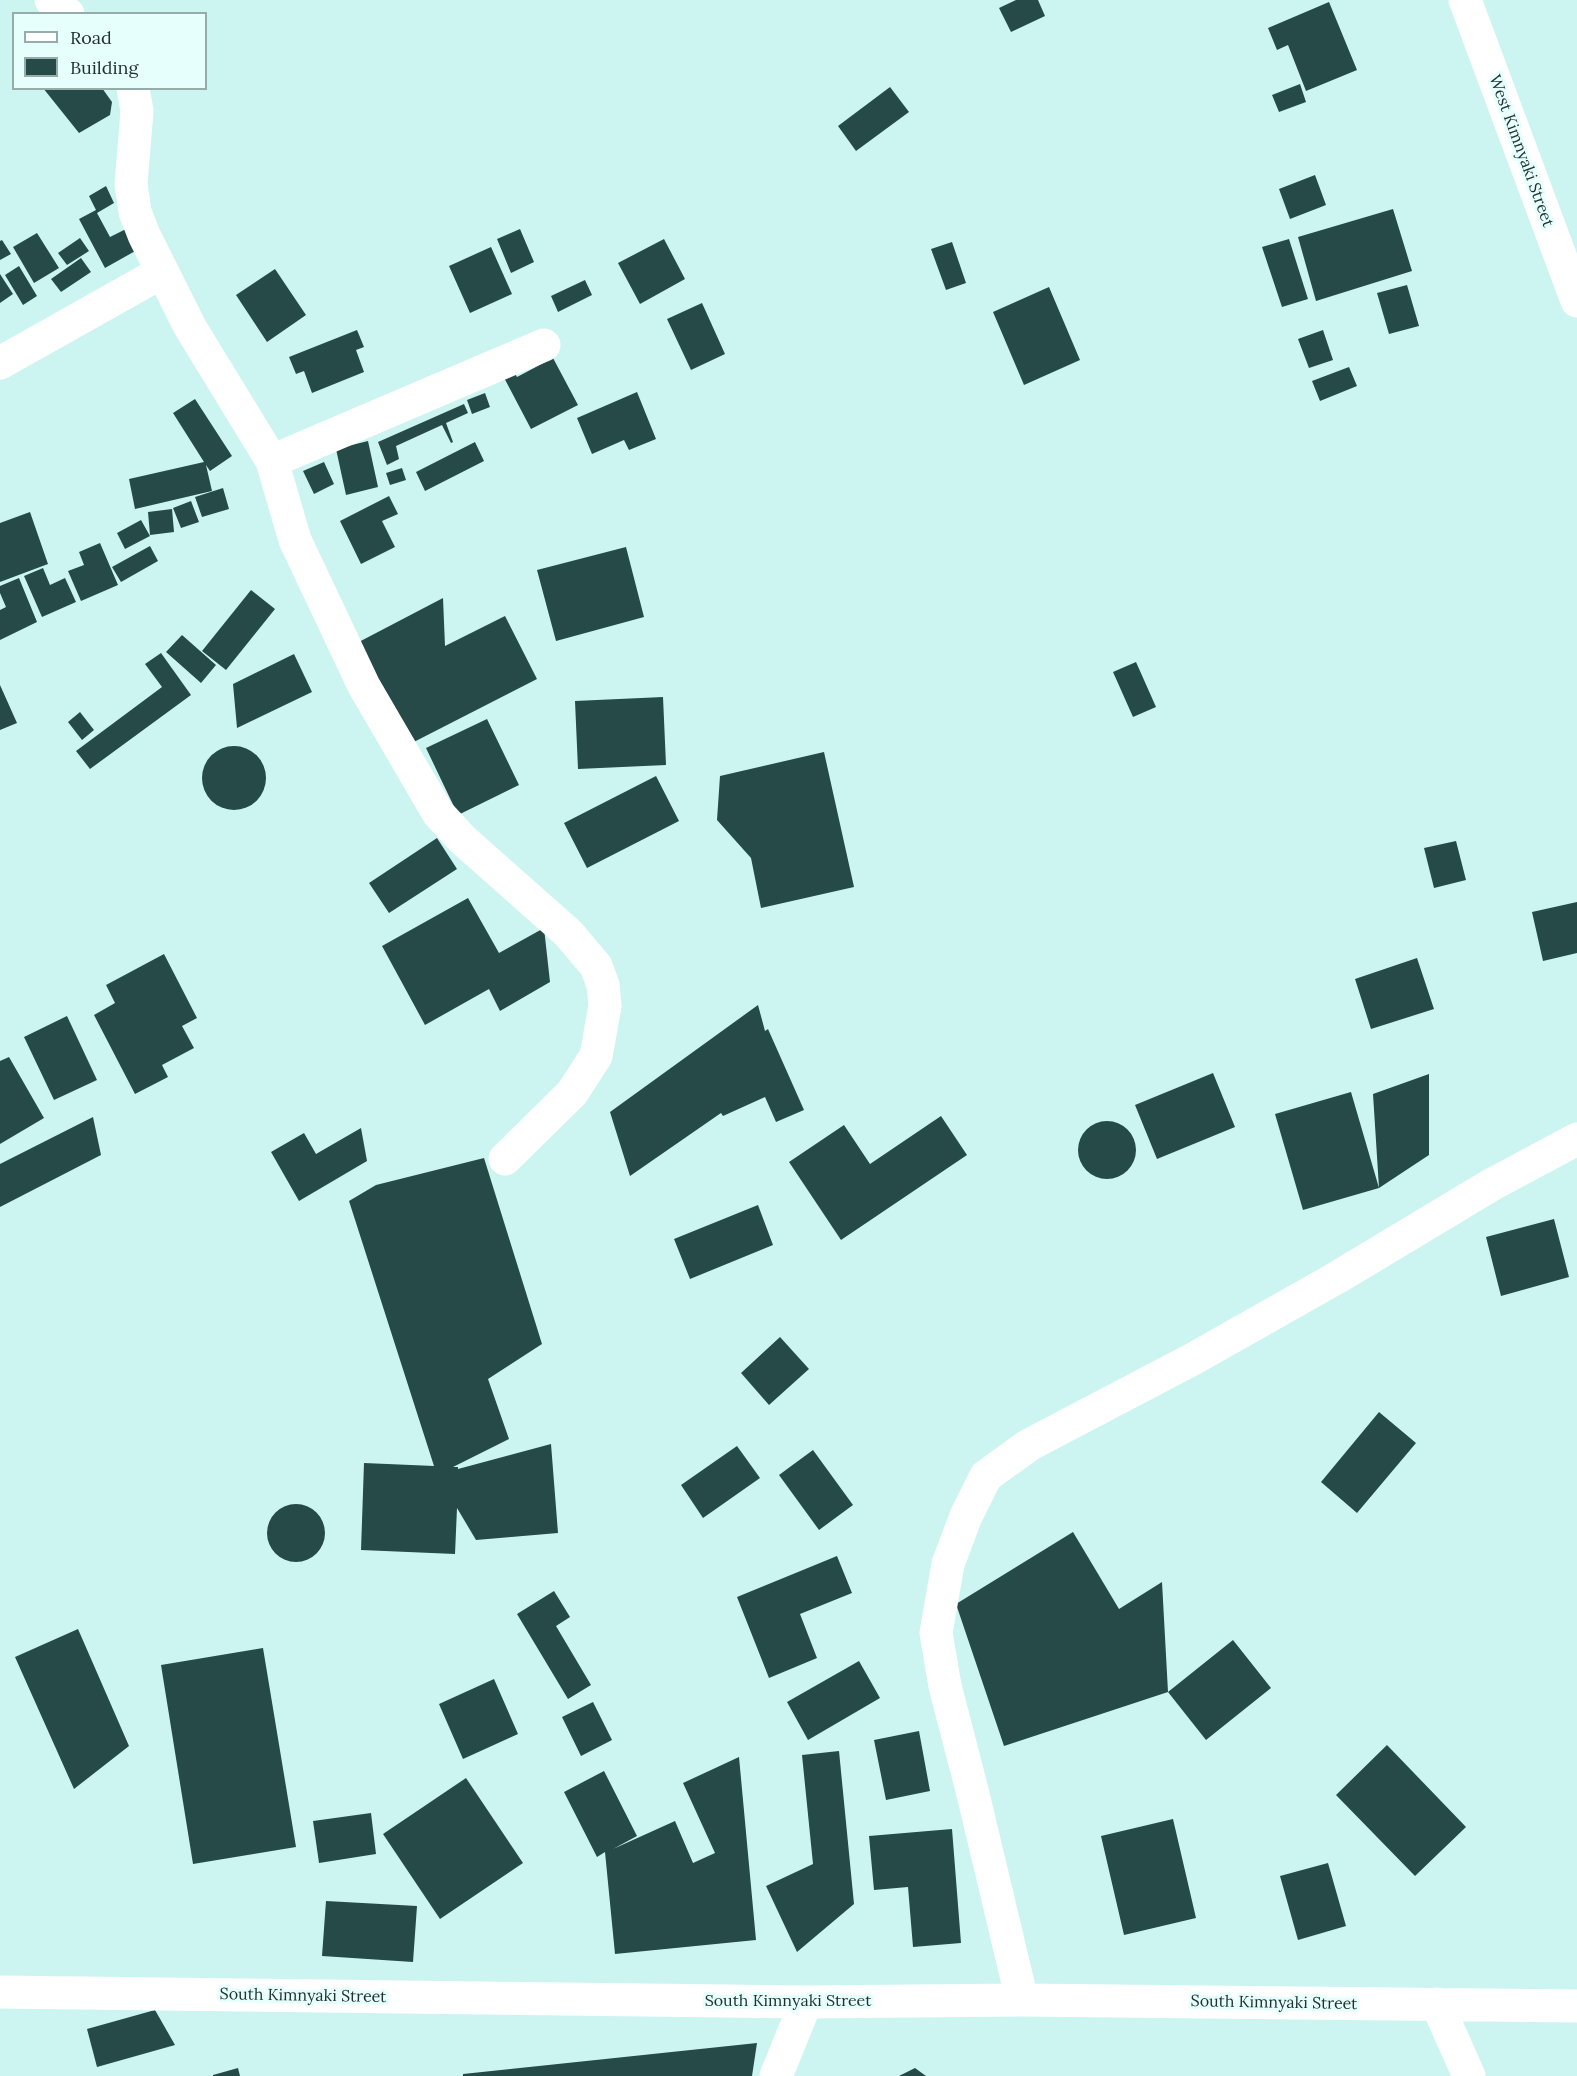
<!DOCTYPE html>
<style>
body{margin:0}
#map{position:relative;width:1577px;height:2076px;overflow:hidden;background:#ccf5f2;font-family:Lora,serif}
canvas{display:block}
.legend{position:absolute;left:12px;top:12px;width:195px;height:78px;box-sizing:border-box;background:#e6fffc;border:2px solid #96acaa;margin:0;padding:8px 10px;list-style:none;font-size:18px;color:#1f302e}
.legend li{display:flex;align-items:center;gap:12px;height:30px}
.legend b{width:30px;border:2px solid #96acaa}
</style>
<div id="map">
<canvas width="1577" height="2076"></canvas>
<ul class="legend">
<li><b style="height:8px;background:#fff"></b>Road</li>
<li><b style="height:16px;background:#254a48"></b>Building</li>
</ul>
</div>
<script>
const ctx = document.querySelector('canvas').getContext('2d');
ctx.lineJoin = 'round';
function fillPath(path, color) { ctx.fillStyle = color; ctx.fill(path, 'evenodd'); }
const shape = rows => new Path2D(rows.map(r => 'M' + r).join(''));
function trace(path, color, width, dash) { ctx.strokeStyle = color; ctx.lineWidth = width; ctx.lineCap = dash ? 'butt' : 'round'; ctx.setLineDash(dash || []); ctx.stroke(path); }
function drawText(font, color, halo, rows, align = 'center') {
  ctx.font = font + ' Lora,serif'; ctx.lineWidth = 6; ctx.setLineDash([]); ctx.textBaseline = 'middle'; ctx.strokeStyle = halo; ctx.fillStyle = color; for (const [text, x, y, turn = 0] of rows) {
    ctx.save(); ctx.translate(x, y); ctx.rotate((+turn || 0) * Math.PI / 180); ctx.textAlign = isNaN(turn) ? turn : align; if (halo) ctx.strokeText(text, 0, 0); ctx.fillText(text, 0, 0); ctx.restore();
  }
}
fillPath(shape([
 [1016,0,1038,0,1045,16,1011,32,999,8],
 [1329,2,1357,70,1306,91,1288,45,1277,50,1268,28],
 [1300,84,1306,102,1279,112,1272,95],
 [890,87,909,112,856,151,838,126],
 [43,88,102,88,112,102,110,115,79,133],
 [1315,175,1326,205,1290,219,1279,189],
 [106,186,114,203,97,213,110,237,126,229,137,250,105,268,79,219,96,210,89,196],
 [1393,209,1412,271,1316,301,1298,237],
 [520,229,534,262,511,273,497,239],
 [37,233,59,268,34,283,13,247],
 [80,238,89,251,67,265,58,253],
 [664,239,685,279,640,304,618,263],
 [1289,239,1308,299,1282,307,1262,247],
 [2,240,11,254,0,260,0,241],
 [952,242,966,283,946,290,931,249],
 [491,247,512,294,470,313,449,266],
 [81,258,91,272,61,292,51,279],
 [19,266,37,296,23,305,5,275],
 [275,269,306,315,267,342,236,295],
 [0,274,13,294,0,303],
 [585,280,592,295,558,312,551,296],
 [1407,285,1419,326,1389,334,1377,293],
 [1049,287,1080,360,1024,385,993,312],
 [702,303,725,354,691,370,667,319],
 [357,330,364,347,356,350,364,372,312,393,304,371,296,374,289,357],
 [1323,330,1333,360,1309,368,1298,339],
 [553,358,578,405,531,429,500,370,510,364,517,377],
 [1349,367,1357,386,1320,401,1312,381],
 [637,392,656,439,629,450,624,440,592,454,577,418],
 [485,393,490,407,472,414,467,400],
 [195,399,232,456,210,471,206,465,212,491,135,509,129,479,204,462,173,413],
 [464,404,468,413,446,423,453,442,451,443,442,425,396,446,399,459,387,465,378,442],
 [368,441,378,487,346,495,336,449],
 [475,442,484,461,425,491,416,472],
 [324,462,334,484,314,494,303,471],
 [402,468,406,480,390,485,386,473],
 [223,488,229,509,202,517,195,497],
 [389,496,398,514,382,521,395,547,361,564,340,521],
 [191,501,199,522,181,528,173,508],
 [172,509,174,532,150,535,148,512],
 [30,512,48,564,0,582,0,523],
 [141,520,150,536,125,549,117,533],
 [100,543,118,585,81,601,68,571,84,565,79,552],
 [150,546,158,561,121,582,112,567],
 [626,547,644,617,556,641,537,570],
 [43,568,50,585,65,578,76,602,42,617,24,576],
 [19,578,37,622,0,640,0,610,6,607,0,593,0,586],
 [251,590,275,609,226,670,202,651],
 [443,598,445,646,505,616,537,679,406,746,355,644],
 [182,635,216,665,201,683,166,652],
 [161,653,191,695,90,769,76,751,162,687,145,664],
 [294,654,312,692,237,728,233,684],
 [1136,662,1156,707,1133,717,1113,672],
 [0,685,17,723,0,730],
 [663,697,666,765,578,769,575,701],
 [80,712,94,730,82,740,68,722],
 [487,719,519,785,458,815,426,748],
 '202 778a32 32 0 1 1 64 0a32 32 0 1 1-64 0Z',
 [824,752,854,887,761,908,751,858,717,820,720,776],
 [656,776,679,821,587,868,564,823],
 [437,838,457,869,389,913,369,883],
 [1456,841,1466,880,1434,888,1424,848],
 [468,898,499,953,544,928,550,982,500,1011,489,989,425,1025,382,946],
 [1577,902,1577,953,1543,961,1532,912],
 [164,954,197,1018,182,1026,194,1048,162,1065,168,1077,135,1094,94,1015,115,1003,106,985],
 [1417,958,1434,1009,1371,1029,1355,979],
 [758,1005,765,1031,768,1029,804,1110,776,1122,765,1097,723,1116,721,1113,630,1176,610,1112],
 [67,1016,97,1080,54,1100,24,1037],
 [9,1057,44,1118,0,1144,0,1061],
 [1213,1073,1235,1127,1157,1159,1135,1105],
 [1429,1074,1429,1155,1379,1188,1373,1094],
 [1351,1092,1379,1188,1303,1210,1275,1114],
 [941,1116,967,1155,841,1240,789,1162,844,1125,870,1164],
 [93,1117,101,1155,0,1207,0,1164],
 '1078 1150a29 29 0 1 1 58 0a29 29 0 1 1-58 0Z',
 [361,1128,367,1161,299,1201,271,1152,304,1133,316,1154],
 [484,1158,542,1344,488,1379,509,1439,453,1467,458,1467,458,1469,551,1444,558,1533,476,1540,457,1508,455,1554,361,1550,364,1463,434,1466,349,1201,376,1185],
 [758,1205,773,1245,690,1279,674,1239],
 [1554,1219,1569,1277,1501,1296,1486,1237],
 [780,1337,809,1369,769,1405,741,1373],
 [1379,1412,1416,1443,1357,1513,1321,1482],
 [737,1446,760,1478,703,1518,681,1485],
 [813,1450,853,1505,819,1530,779,1475],
 '267 1533a29 29 0 1 1 58 0a29 29 0 1 1-58 0Z',
 [1073,1532,1119,1609,1162,1582,1168,1692,1004,1746,956,1604],
 [837,1556,852,1593,800,1614,817,1658,769,1678,737,1597],
 [554,1591,570,1617,556,1626,591,1685,568,1699,517,1614],
 [78,1629,129,1746,74,1789,15,1657],
 [1233,1640,1271,1688,1206,1740,1168,1692],
 [263,1648,296,1847,193,1864,161,1665],
 [859,1661,880,1698,808,1740,787,1702],
 [494,1679,518,1734,463,1759,439,1704],
 [593,1702,612,1740,581,1756,562,1717],
 [919,1731,930,1791,886,1800,874,1740],
 [1387,1745,1466,1827,1415,1876,1336,1795],
 [839,1751,854,1904,797,1952,766,1886,813,1864,802,1755],
 [739,1757,756,1940,615,1954,605,1852,597,1857,564,1792,604,1771,637,1836,613,1849,675,1821,693,1863,715,1853,683,1783],
 [466,1778,523,1863,440,1919,383,1834],
 [371,1813,376,1854,319,1863,313,1821],
 [1173,1819,1196,1918,1124,1935,1101,1836],
 [952,1829,961,1943,913,1947,908,1887,874,1890,869,1836],
 [1328,1863,1346,1926,1298,1940,1280,1876],
 [326,1901,417,1906,413,1962,322,1956],
 [155,2010,175,2045,97,2067,87,2029],
 [757,2043,752,2076,463,2076,463,2074],
 [238,2068,240,2076,213,2076,213,2075],
 [915,2068,926,2076,899,2076]
]), '#254a48');
trace(shape([
 [51,0,68,14],
 [1465,0,1577,301],
 [133,88,137,111,131,184,135,212,144,235,190,327,272,461,295,540,364,686,438,813,462,839,568,933,596,966,603,985,605,1006,596,1056,572,1093,505,1159],
 [0,363,162,272],
 [272,461,544,345],
 [0,1992,806,2002,1022,2000,1577,2006],
 [1022,2000,973,1794,945,1686,936,1633,948,1564,966,1516,986,1476,1029,1445,1193,1359,1338,1277,1491,1185,1577,1139],
 [1437,2004,1469,2076],
 [776,2076,806,2002]
]), '#fff', 33);
drawText('16px', '#1f302e', '#e6fffc', [
 ["West Kimnyaki Street",1521,151,70],
 ["South Kimnyaki Street",303,1996,1],
 ["South Kimnyaki Street",788,2001],
 ["South Kimnyaki Street",1274,2003,1]
]);
</script>
